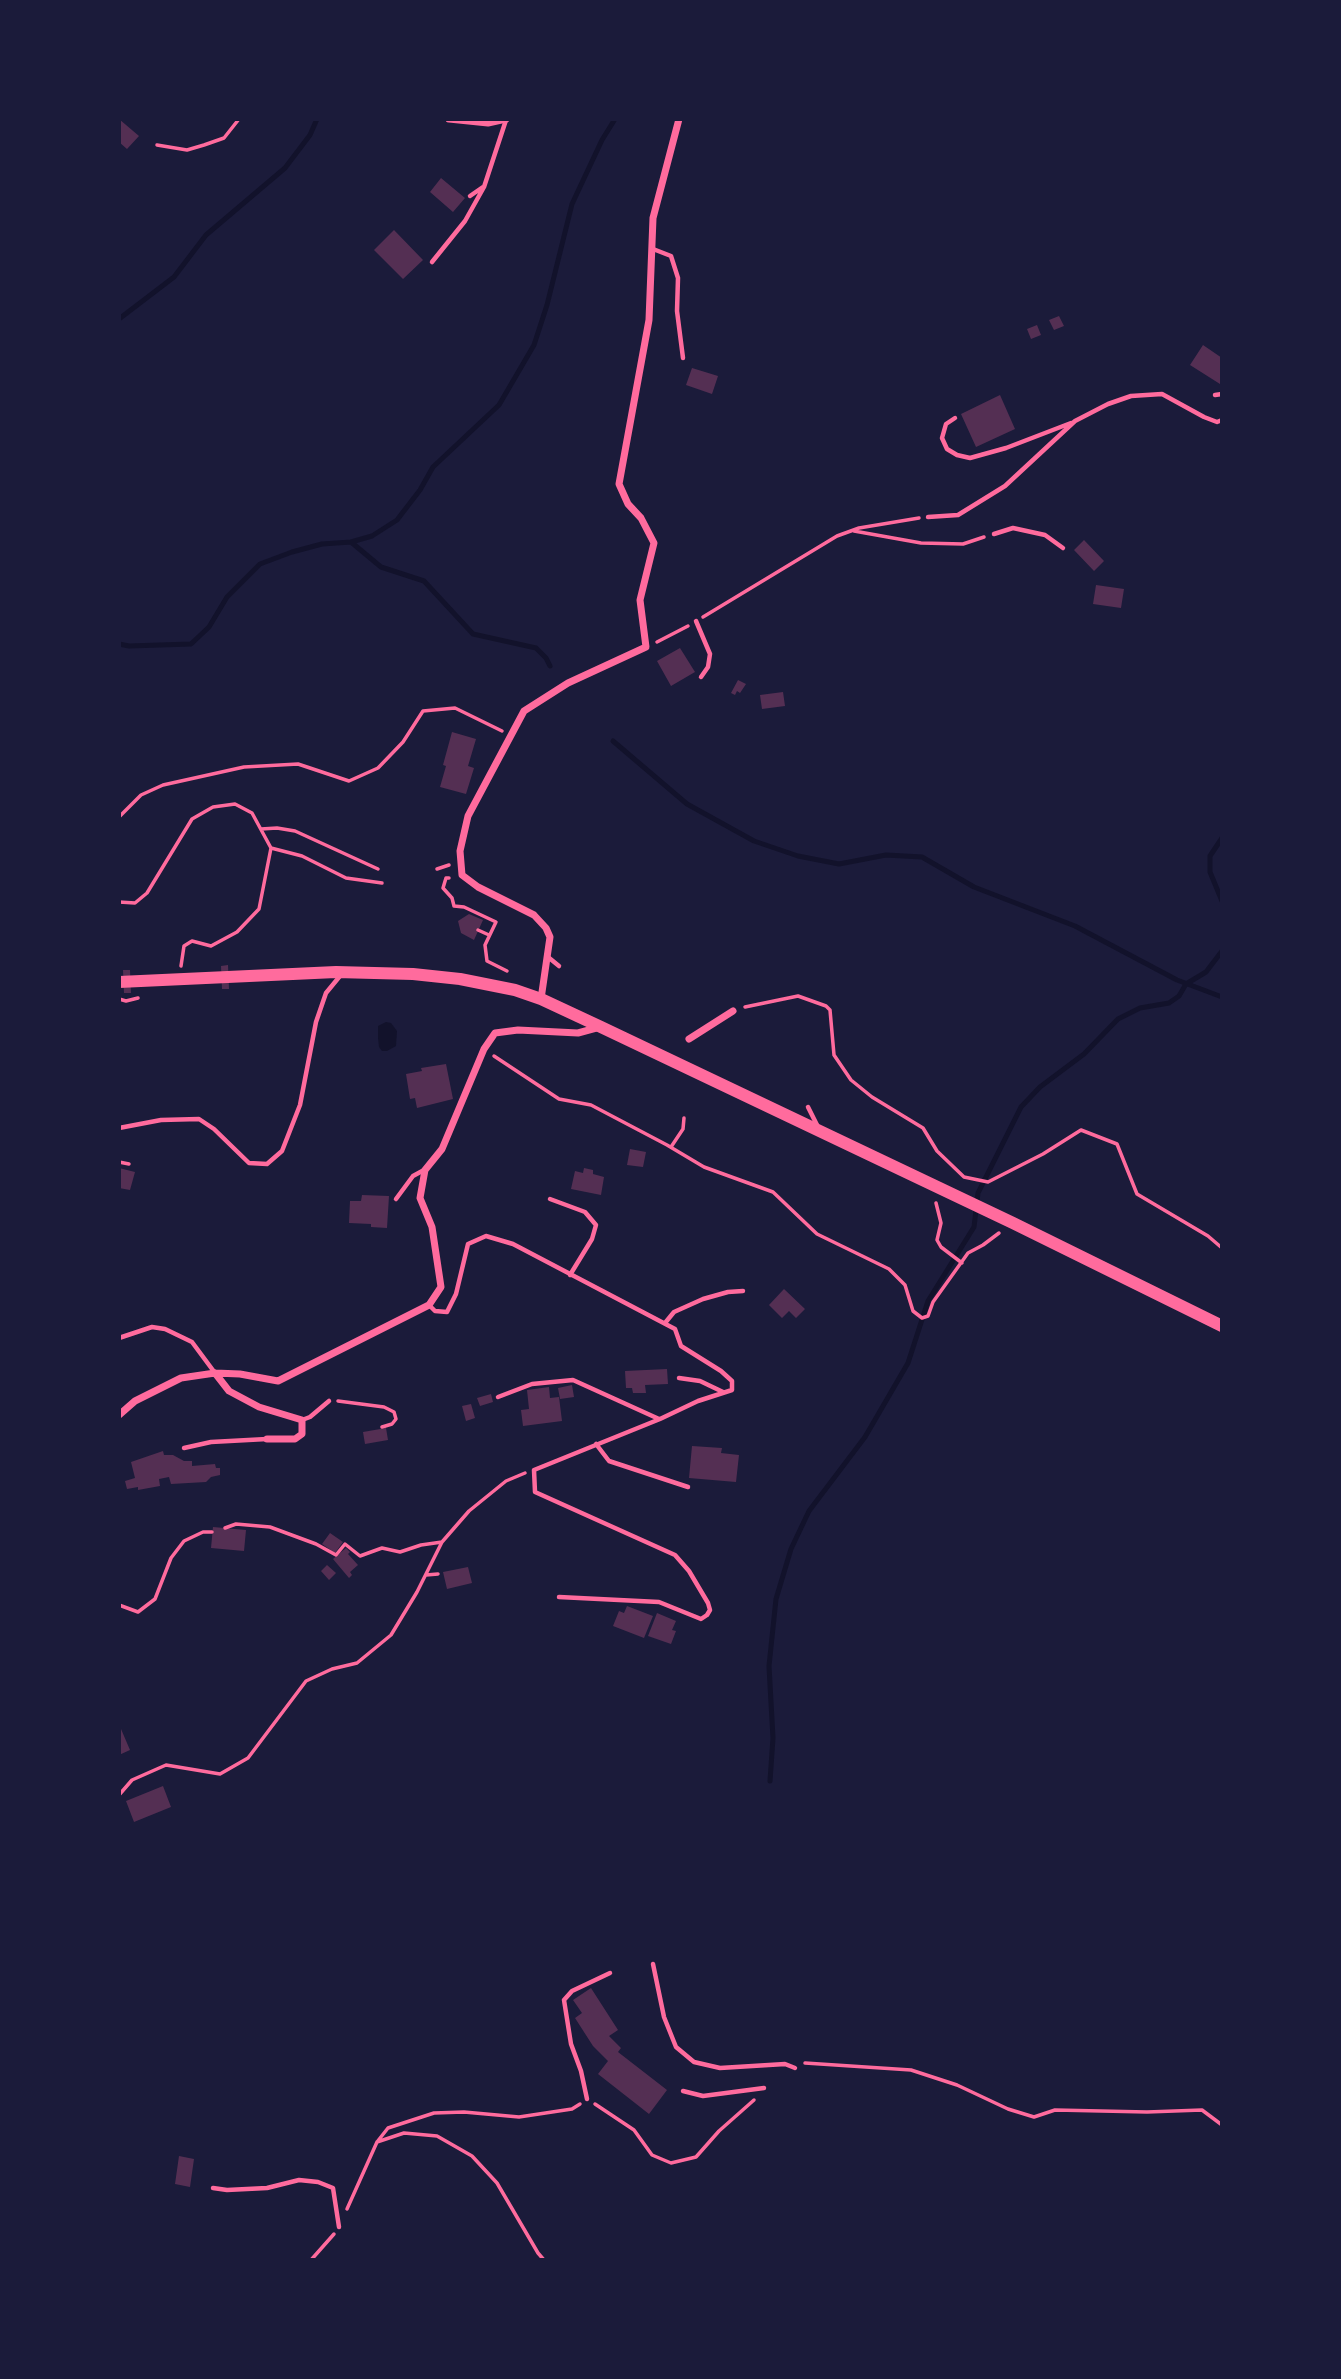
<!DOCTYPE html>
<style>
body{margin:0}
#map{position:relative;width:1341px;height:2379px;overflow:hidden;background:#1b1b3a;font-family:"Golos Text",sans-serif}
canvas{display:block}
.frame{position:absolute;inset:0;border:121px solid #1b1b3a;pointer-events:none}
</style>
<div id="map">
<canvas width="1341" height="2379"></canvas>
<div class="frame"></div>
</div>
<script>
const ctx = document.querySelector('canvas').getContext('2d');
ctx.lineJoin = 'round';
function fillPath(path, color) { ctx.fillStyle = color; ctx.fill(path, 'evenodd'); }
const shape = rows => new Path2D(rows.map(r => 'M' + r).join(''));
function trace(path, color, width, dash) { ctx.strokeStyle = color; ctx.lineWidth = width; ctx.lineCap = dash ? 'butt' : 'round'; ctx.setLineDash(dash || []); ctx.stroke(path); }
fillPath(shape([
 [386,1022,391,1023,397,1031,396,1046,387,1051,382,1051,379,1047,378,1038,378,1026]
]), '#12122b');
trace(shape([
 [119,319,174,277,206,235,285,168,310,135,317,119],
 [351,542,372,536,397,520,420,490,433,467,499,405,534,345,547,305,572,204,602,140,615,119],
 [119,644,129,646,191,644,209,627,227,597,260,564,292,552,322,544,351,542,381,567,424,581,473,634,536,648,546,658,550,666],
 [613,741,687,804,754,841,798,856,839,864,886,855,922,857,974,887,1075,926,1177,980,1222,997],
 [1222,838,1210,856,1210,872,1222,901],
 [770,1781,773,1738,769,1666,776,1599,791,1549,809,1511,865,1437,908,1363,928,1301,974,1227,978,1193,1021,1107,1040,1087,1084,1054,1118,1019,1140,1008,1169,1003,1179,996,1186,984,1206,972,1222,951]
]), '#12122b', 5);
fillPath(shape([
 [119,119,139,136,127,149,119,142],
 [441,178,465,198,453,212,430,192],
 [394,230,423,260,403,279,374,250],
 [1059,316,1064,326,1054,330,1049,320],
 [1037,325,1041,335,1031,339,1027,329],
 [1203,345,1222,358,1220,384,1190,365],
 [692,368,718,376,712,394,686,385],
 [1000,395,1015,429,976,447,961,414],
 [1084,540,1104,561,1094,571,1074,550],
 [1096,585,1124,589,1121,608,1093,604],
 [680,648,695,672,671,686,657,661],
 [738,680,746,684,740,693,737,691,735,695,731,693],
 [783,692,785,706,762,709,760,695],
 [452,732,476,739,468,766,474,768,466,794,440,787,446,766,443,765],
 [469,914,483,920,474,940,461,933,458,921],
 [228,965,229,989,222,989,221,966],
 [123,970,130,970,131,993,124,993],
 [446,1064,453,1099,417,1108,415,1098,410,1099,406,1074,422,1071,421,1068],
 [630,1149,646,1152,643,1167,627,1165],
 [119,1168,135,1172,130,1190,119,1188],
 [584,1168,593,1170,593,1174,604,1177,601,1195,571,1189,575,1171,583,1173],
 [362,1195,389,1196,387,1228,371,1227,371,1224,349,1223,350,1201,361,1201],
 [784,1289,805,1309,796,1318,789,1311,782,1318,769,1305],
 [667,1369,668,1384,645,1385,646,1393,633,1393,632,1388,626,1388,625,1371],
 [572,1385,574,1397,560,1399,558,1388],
 [549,1387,550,1398,559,1397,562,1421,523,1426,521,1410,529,1409,527,1390],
 [491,1394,493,1402,480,1406,477,1398],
 [471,1404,475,1418,466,1421,462,1406],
 [386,1428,388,1440,365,1444,363,1432],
 [692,1446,722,1448,721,1453,739,1455,736,1482,689,1478],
 [163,1451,164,1455,173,1455,184,1461,192,1461,192,1466,215,1464,216,1468,220,1468,220,1475,211,1477,206,1482,171,1484,169,1477,159,1479,160,1486,138,1490,138,1487,127,1489,125,1481,135,1478,131,1462],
 [213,1527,246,1530,244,1551,211,1548],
 [330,1533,343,1542,335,1553,322,1544],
 [346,1548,350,1552,348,1554,358,1565,350,1572,352,1575,349,1578,333,1559],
 [327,1565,336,1573,329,1580,321,1571],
 [468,1567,472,1583,447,1589,443,1572],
 [627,1606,653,1616,644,1638,613,1626,619,1611,624,1613],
 [657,1613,676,1621,672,1630,676,1631,671,1644,648,1636],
 [121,1729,130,1750,119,1755,119,1730],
 [163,1786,171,1807,134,1822,126,1801],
 [591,1988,618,2030,609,2036,621,2048,618,2052,667,2090,649,2114,598,2074,608,2061,593,2046,575,2018,582,2013,573,2000],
 [179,2156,194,2159,190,2187,175,2184]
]), '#542f53');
trace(shape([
 [157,145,187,150,204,145,224,138,239,119],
 [854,531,921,543,963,544,984,537],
 [703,617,837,536,859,528,919,518],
 [657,642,688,626],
 [119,817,141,795,163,785,244,767,298,764,349,781,378,768,403,742,423,711,455,708,502,731],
 [261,829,277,828,295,831,378,869],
 [437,869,449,865],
 [449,878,446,878,443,888,452,898,454,906,464,907,496,922,485,945,487,961,507,971],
 [119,902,135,903,147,893,192,819,213,807,235,804,252,813,271,848,302,856,346,878,382,883],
 [478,930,489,935],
 [181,966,184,946,192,941,211,946,237,932,259,909,271,848],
 [119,999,126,1001,138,998],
 [745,1007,798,996,826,1006,830,1010,834,1055,851,1080,872,1097,923,1128,937,1151,964,1177,988,1182,1043,1154,1081,1130,1117,1144,1137,1194,1208,1236,1222,1248],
 [494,1056,559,1099,591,1105,667,1145,704,1167,773,1192,817,1234,889,1269,905,1285,913,1311,922,1318,928,1316,933,1302,968,1253,983,1245,999,1233],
 [671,1147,683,1129,684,1118],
 [119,1162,129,1164],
 [936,1203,941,1223,937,1240,941,1247,962,1263],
 [338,1401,384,1407,394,1412,396,1419,392,1424,382,1427],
 [225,1528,236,1524,270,1527,316,1544,336,1555,345,1544,360,1556,382,1548,400,1552,421,1545,442,1542],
 [426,1575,438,1574],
 [119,1605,138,1612,155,1599,171,1558,184,1541,203,1532,212,1532],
 [119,1795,132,1780,166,1765,220,1774,248,1758,306,1681,332,1669,357,1663,391,1635,417,1592,442,1542,469,1511,506,1481,525,1473],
 [805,2063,911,2070,957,2085,1008,2109,1034,2117,1055,2110,1147,2112,1202,2110,1222,2125],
 [595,2104,634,2130,652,2155,671,2163,696,2157,719,2131,754,2100],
 [377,2142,388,2128,434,2113,464,2112,519,2117,572,2109,580,2104],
 [347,2209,377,2142,404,2133,437,2136,472,2156,497,2183,538,2253,544,2260],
 [311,2260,334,2234]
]), '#ff6b9d', 3.5);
trace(shape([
 [470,196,483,187],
 [653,249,671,256,678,278,677,311,683,358],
 [432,262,465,221,484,187,506,120],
 [1215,395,1222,394],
 [955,418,946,424,942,438,947,449,957,455,970,458,1006,448,1071,423],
 [928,517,958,515,1005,486,1075,421,1108,404,1131,396,1162,394,1204,417,1217,422,1222,420],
 [994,534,1013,528,1045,535,1063,548],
 [696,621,710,654,708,667,701,677],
 [548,957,559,966],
 [808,1107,817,1125],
 [119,1128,161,1120,199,1119,214,1129,249,1163,267,1164,282,1151,300,1105,316,1022,326,993,340,976],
 [396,1199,413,1176,424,1170],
 [550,1199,585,1212,596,1225,592,1239,570,1275],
 [429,1305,435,1311,447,1312,456,1294,468,1244,486,1236,513,1244,675,1329,681,1346,721,1371,732,1381,732,1390,698,1401,660,1419,534,1470,535,1492,675,1555,689,1571,708,1603,710,1610,707,1615,701,1619,659,1602,559,1597],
 [665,1323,674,1312,703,1299,728,1292,743,1291],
 [119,1338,152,1327,165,1329,192,1342,215,1373],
 [679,1378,700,1381,723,1392],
 [498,1397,532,1384,573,1380,659,1419],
 [302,1420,310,1417,329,1401],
 [596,1444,609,1461,688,1487],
 [184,1448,211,1442,267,1439],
 [653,1964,664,2017,676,2047,694,2062,720,2068,785,2064,795,2068],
 [683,2091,703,2096,764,2088],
 [587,2099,581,2071,571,2044,564,2000,572,1991,610,1973],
 [213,2188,227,2190,267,2188,299,2180,318,2182,333,2188,339,2227]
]), '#ff6b9d', 4.5);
trace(shape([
 [449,119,488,123,506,119],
 [541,999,550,937,546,928,534,915,478,887,462,875,460,851,468,816,524,711,568,683,646,647,640,600,654,543,641,518,628,504,619,484,649,320,653,218,679,119],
 [689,1039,733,1011],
 [215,1373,229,1391,259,1407,302,1420,302,1434,295,1439,267,1439],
 [119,1415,135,1401,181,1378,215,1373,240,1374,278,1381,429,1305,441,1287,432,1227,420,1198,425,1170,442,1149,484,1049,495,1033,518,1030,578,1033,600,1027]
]), '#ff6b9d', 7);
trace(shape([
 [119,982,336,972,413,974,460,979,515,990,541,999,601,1027,1013,1223,1222,1326]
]), '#ff6b9d', 12);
</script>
